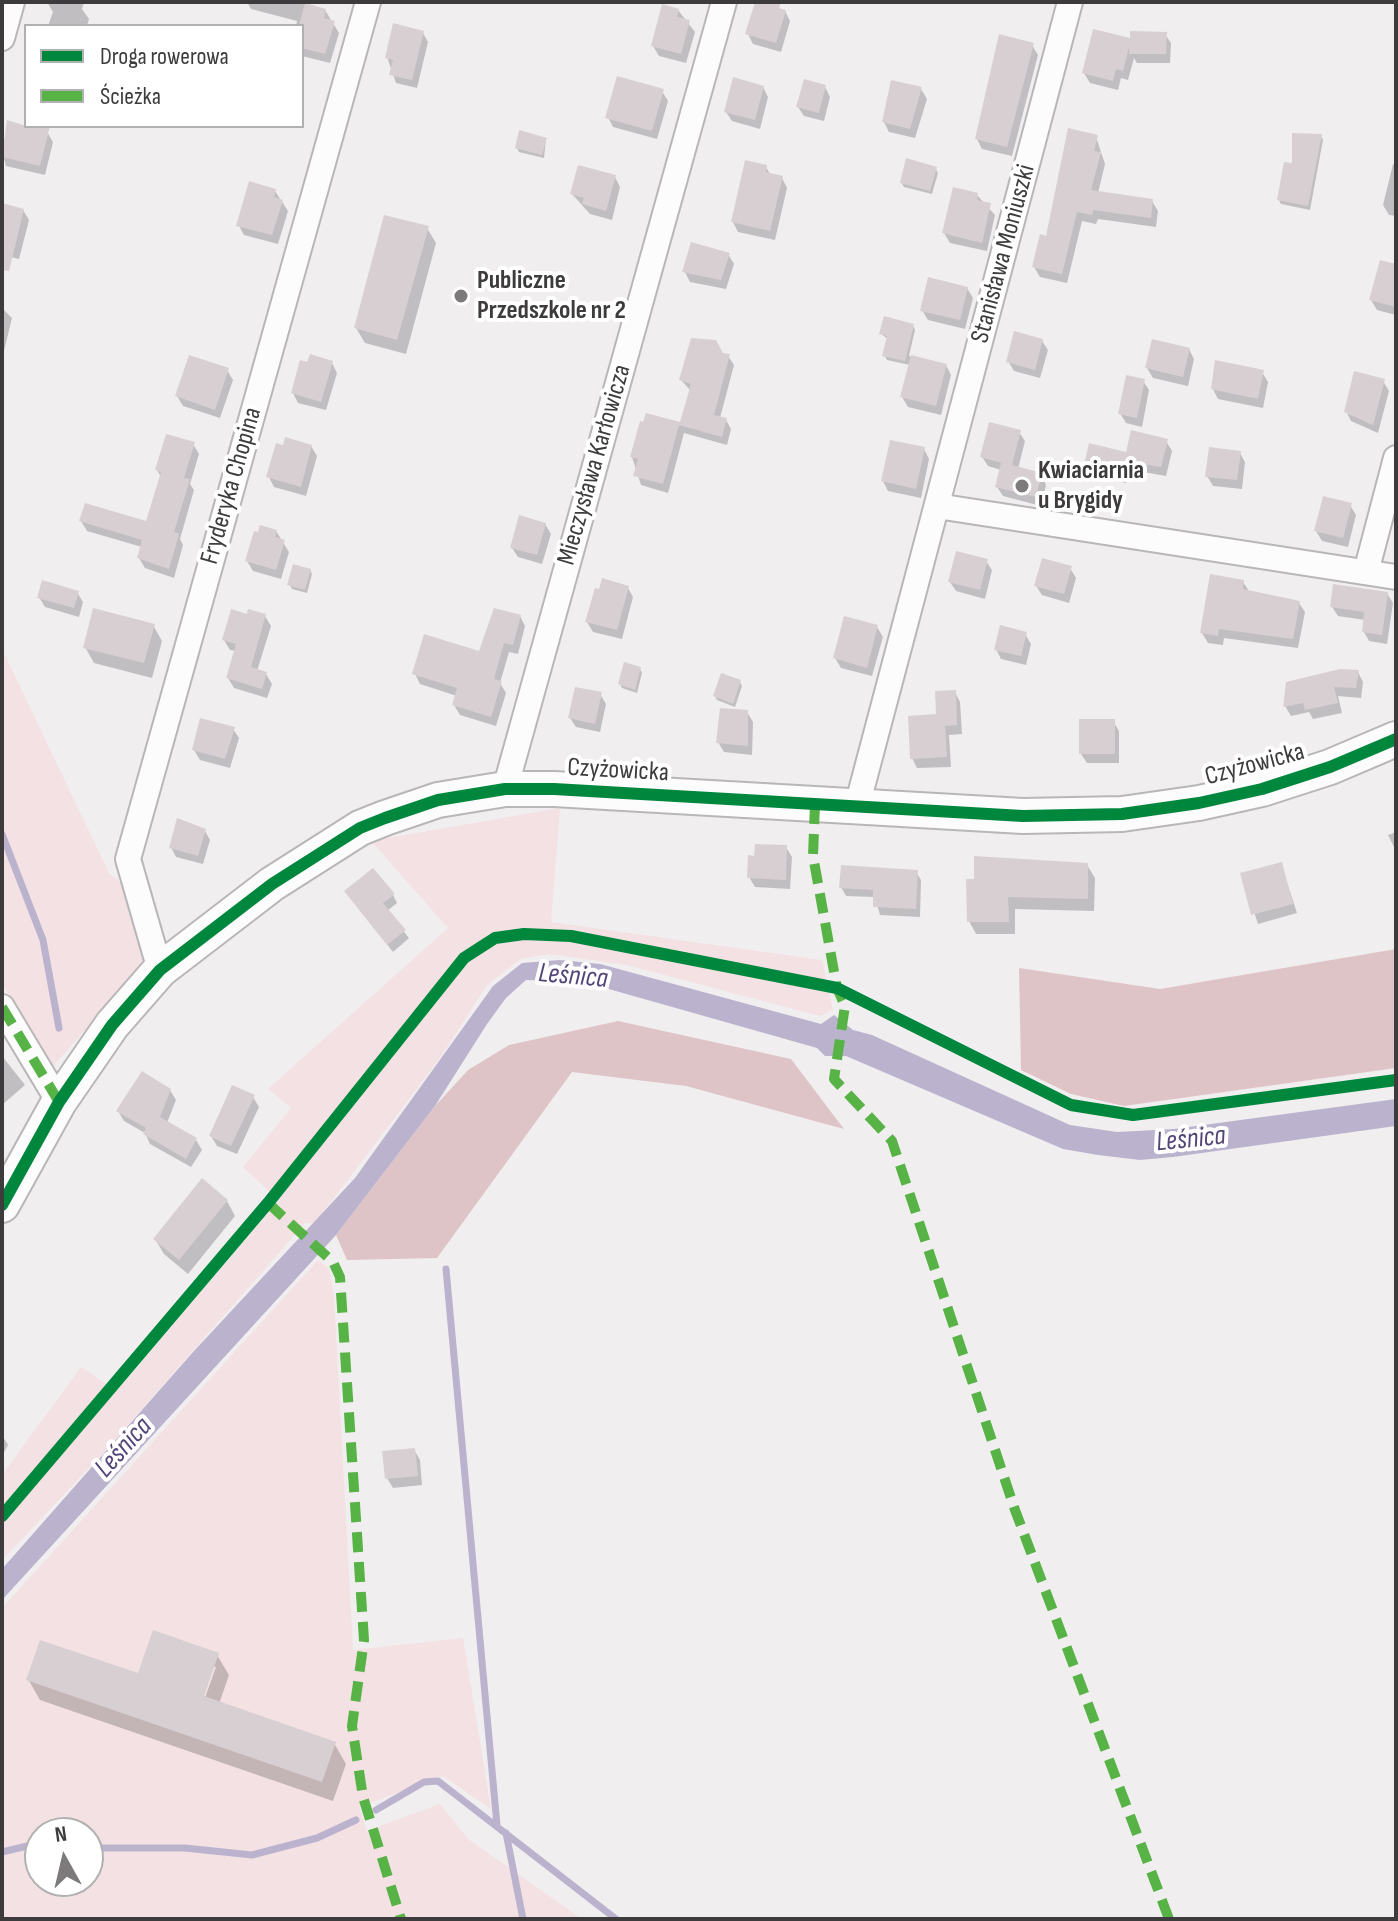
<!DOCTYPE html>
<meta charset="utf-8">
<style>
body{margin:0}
#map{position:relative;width:1398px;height:1921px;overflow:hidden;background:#f1eef0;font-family:"Sofia Sans Condensed",sans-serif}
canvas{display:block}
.frame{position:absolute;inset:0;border:4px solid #3d3b3c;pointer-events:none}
.legend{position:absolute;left:24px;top:24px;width:280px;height:104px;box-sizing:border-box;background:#fff;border:2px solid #b1b1b1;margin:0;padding:10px 14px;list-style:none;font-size:24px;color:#3d3b3c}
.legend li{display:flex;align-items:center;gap:16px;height:40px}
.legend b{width:40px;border:2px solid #b1b1b1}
.north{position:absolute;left:24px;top:1817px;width:80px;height:80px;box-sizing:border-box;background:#fff;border:2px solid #b1b1b1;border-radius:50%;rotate:352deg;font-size:22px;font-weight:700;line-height:32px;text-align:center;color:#3d3b3c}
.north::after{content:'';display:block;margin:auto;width:28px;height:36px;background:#7c7a7b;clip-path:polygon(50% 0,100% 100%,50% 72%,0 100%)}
</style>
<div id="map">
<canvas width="1398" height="1921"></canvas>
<div class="frame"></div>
<ul class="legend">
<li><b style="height:10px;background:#00873e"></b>Droga rowerowa</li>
<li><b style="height:10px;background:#57b346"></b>Ścieżka</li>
</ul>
<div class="north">N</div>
</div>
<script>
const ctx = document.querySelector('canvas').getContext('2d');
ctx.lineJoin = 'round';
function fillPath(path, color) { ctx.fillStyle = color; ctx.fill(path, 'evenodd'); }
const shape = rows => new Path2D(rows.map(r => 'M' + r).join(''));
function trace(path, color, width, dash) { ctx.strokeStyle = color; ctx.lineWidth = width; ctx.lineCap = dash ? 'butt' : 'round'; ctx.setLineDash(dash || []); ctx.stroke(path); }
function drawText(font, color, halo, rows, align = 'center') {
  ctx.font = font + ' "Sofia Sans Condensed",sans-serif'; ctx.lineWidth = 8; ctx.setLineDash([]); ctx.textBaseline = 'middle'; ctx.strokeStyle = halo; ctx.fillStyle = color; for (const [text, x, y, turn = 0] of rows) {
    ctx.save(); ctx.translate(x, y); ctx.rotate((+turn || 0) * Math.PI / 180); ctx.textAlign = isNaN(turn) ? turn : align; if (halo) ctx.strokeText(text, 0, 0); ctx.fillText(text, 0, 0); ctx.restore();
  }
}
fillPath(shape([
 [2,649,109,873,125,886,144,965,53,1066,2,983],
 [560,808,551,922,822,960,833,1010,820,1016,627,965,549,954,521,959,487,985,440,1058,315,1223,305,1223,107,1449,2,1560,2,1475,81,1367,117,1391,279,1200,243,1167,291,1108,268,1089,448,928,371,841],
 [318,1260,329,1269,334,1295,353,1650,463,1638,491,1809,443,1776,359,1807,367,1831,440,1804,468,1839,582,1919,2,1919,2,1608],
 [40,1833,88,1833,88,1881,40,1881]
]), '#f4e1e3');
fillPath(shape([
 [1396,949,1396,1068,1124,1106,1071,1094,1021,1070,1019,968,1160,989],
 [618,1021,791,1059,844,1129,686,1086,572,1072,437,1258,347,1260,336,1235,435,1106,468,1070,509,1045]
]), '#dfc4c7');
fillPath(shape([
 [560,960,600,964,821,1024,834,1015,853,1030,872,1035,1070,1125,1117,1132,1174,1129,1396,1099,1396,1126,1173,1157,1140,1160,1098,1155,1063,1149,846,1056,825,1056,817,1048,584,982,526,980,506,998,487,1024,435,1106,336,1235,2,1600,2,1569,194,1351,355,1178,493,986,522,963]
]), '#bbb3ce');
fillPath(shape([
 [47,2,84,2,82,9,89,19,87,26,48,26,53,12],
 [247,2,302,2,325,10,339,33,330,63,302,56,302,26,296,26,297,21,251,9],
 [678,10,695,32,686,63,659,56,653,46],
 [785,11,790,21,781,52,753,44,748,34],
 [423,33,428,42,417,88,396,83,387,57],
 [1165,34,1171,43,1170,63,1137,63,1134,58,1128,80,1121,78,1118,90,1090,83,1084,73,1132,41],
 [1032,45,1038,55,1012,156,982,149,977,139],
 [763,87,768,97,760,129,732,121,726,112],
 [825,87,830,97,824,121,804,116,798,107],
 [921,89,927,99,915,138,889,132,884,122],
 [662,91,668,101,657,139,613,127,608,117],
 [9,122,47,132,53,142,45,175,6,166,2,150],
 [1321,136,1323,140,1310,210,1281,204,1279,200,1294,166],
 [1096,137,1105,164,1098,193,1152,201,1158,211,1156,227,1098,219,1096,224,1082,221,1067,283,1040,277,1034,267],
 [546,139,544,158,519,152,517,148],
 [1393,164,1396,165,1396,216,1389,215,1383,205],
 [766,167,771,176,782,178,787,188,775,240,738,232,733,222],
 [935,168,938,173,932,194,904,187,902,183],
 [615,177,620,187,612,220,590,214,572,194],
 [275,191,288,211,278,244,244,235,239,226],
 [977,195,995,215,987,251,950,243,944,233],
 [2,205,23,210,29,220,19,259,2,255],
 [427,228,436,243,406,354,365,343,356,328],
 [728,254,734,264,726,289,690,282,685,272],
 [1396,266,1396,315,1377,310,1371,300],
 [967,288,973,298,965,329,928,320,922,310],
 [2,308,12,318,3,355,2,355],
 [913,326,915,330,909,356,946,365,951,375,941,415,908,407,902,397,910,365,887,360,884,355,888,339,881,334],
 [1042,341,1048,350,1040,378,1014,371,1008,361],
 [1189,349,1194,359,1188,386,1153,378,1147,368],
 [722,354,728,356,734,365,720,418,726,420,731,429,727,445,684,433,668,493,641,485,632,457,641,423,681,425,691,391,681,380],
 [332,363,337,373,326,410,298,403,293,393],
 [227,370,233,380,220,418,183,406,177,396],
 [1262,372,1268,382,1263,408,1218,399,1213,389],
 [1143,381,1149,390,1142,427,1126,423,1120,413],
 [1383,381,1389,391,1378,433,1351,421,1346,411],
 [1019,432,1025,441,1018,469,1041,475,1046,485,1041,506,1003,496,997,487,1001,470,988,466,982,457],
 [1166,441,1172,451,1166,476,1132,470,1130,466,1126,483,1091,475,1086,465,1125,453,1127,457],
 [193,444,199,454,190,484,194,490,180,539,183,545,174,578,145,568,139,558,142,547,87,531,81,521,147,524,161,477,157,470],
 [311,446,317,456,306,496,274,487,269,477],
 [924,449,929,459,921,498,888,491,883,481],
 [1240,453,1245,462,1242,489,1213,486,1207,476],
 [1350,505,1356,515,1348,547,1322,541,1316,531],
 [545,524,551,534,542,564,518,557,512,548],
 [276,531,289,552,281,579,253,571,247,561],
 [986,561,992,570,985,599,956,591,950,582],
 [1070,568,1076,578,1069,603,1042,595,1036,586],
 [310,570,312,574,307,593,292,589,290,585],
 [1243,582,1249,591,1299,603,1305,612,1298,648,1224,638,1223,645,1208,643,1202,633],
 [628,588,633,597,622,639,593,632,587,622],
 [77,592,83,602,79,617,45,607,39,597],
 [1387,593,1393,603,1387,644,1369,641,1364,632,1365,620,1338,616,1332,607],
 [265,616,271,626,257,671,266,674,272,684,267,698,234,688,228,678,236,651,230,650,224,640,248,617],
 [520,616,525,626,518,654,509,652,500,683,506,693,496,726,460,715,454,705,457,696,420,684,415,674,480,653],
 [153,625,162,641,152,678,94,663,85,647],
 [877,627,883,637,872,676,841,668,835,658],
 [1025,634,1031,644,1026,665,1001,659,996,649],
 [640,669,642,673,637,693,622,688,620,684],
 [1358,672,1363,682,1361,698,1338,696,1342,713,1313,719,1309,712,1291,716,1285,706],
 [740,682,742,686,735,707,717,700,715,696],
 [955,692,960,702,962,734,949,735,951,767,917,768,912,758],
 [600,694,606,704,600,732,576,727,570,718],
 [747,712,753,722,752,755,724,752,718,742],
 [1113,721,1119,731,1119,763,1087,763,1081,754],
 [233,729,239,738,230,768,200,760,194,750],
 [205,831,210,840,203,864,176,857,171,847],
 [1396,832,1396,851,1388,835],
 [786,847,792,857,790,889,755,887,749,877],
 [1281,864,1297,913,1258,924,1242,874],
 [1087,865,1095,878,1094,911,1015,909,1015,934,976,934,969,921,976,881],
 [916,872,921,880,920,917,880,915,875,897,846,896,841,887],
 [393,895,397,903,387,911,409,938,393,952,352,899],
 [2,1056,25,1085,2,1105],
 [170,1090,176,1100,167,1123,196,1140,202,1150,191,1167,150,1144,145,1133,124,1121,118,1111],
 [253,1097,259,1107,237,1154,217,1146,211,1136],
 [227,1201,235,1216,188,1274,164,1254,155,1239],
 [2,1435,8,1445,2,1456],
 [414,1450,420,1460,422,1485,393,1488,387,1478],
 [217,1655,229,1675,219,1704,334,1743,346,1764,333,1801,40,1700,28,1679,139,1676],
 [212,1667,216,1667,202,1706,198,1705]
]), '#0003');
trace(shape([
 [2,834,43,940,59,1028],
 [446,1269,497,1825],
 [376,1810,424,1782,438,1781,616,1919],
 [506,1833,523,1919],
 [88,1848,185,1848,252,1855,317,1838,356,1820],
 [2,1852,40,1843]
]), '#bbb3ce', 7);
fillPath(shape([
 [755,2,781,2,779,8,786,10,776,43,745,34],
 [305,3,326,9,324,18,335,21,325,54,302,48,299,26],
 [662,4,679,9,677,17,690,20,681,54,651,46],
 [393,23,424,31,412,80,389,75,393,60,385,58],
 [1093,29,1130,38,1130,31,1167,32,1166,54,1129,54,1129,47,1123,71,1116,69,1113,81,1082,73],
 [999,34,1034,43,1007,147,975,139],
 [617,76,664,89,652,131,605,118],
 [733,77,764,86,755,120,724,112],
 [804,79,826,85,819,113,796,107],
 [891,80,922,87,910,129,882,122],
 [7,120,26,126,50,126,40,166,2,157],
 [1068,128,1098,135,1094,151,1101,152,1091,190,1153,199,1151,218,1093,210,1092,215,1077,212,1062,274,1032,267,1040,234,1046,236],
 [519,130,547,138,542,155,515,148],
 [1292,133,1322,134,1308,206,1277,200,1284,162,1292,163],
 [906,158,937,167,930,191,900,183],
 [745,160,767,165,766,172,783,176,770,231,731,222],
 [578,165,616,175,606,211,582,204,584,198,570,194],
 [249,181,276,189,274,197,283,200,272,235,236,226],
 [953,187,978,193,977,200,991,203,982,243,942,233],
 [2,203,24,209,9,271,2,270],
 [384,215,429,226,397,340,354,328],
 [691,242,730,253,721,280,682,272],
 [1380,260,1396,264,1396,307,1369,300],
 [928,277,968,287,960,320,920,311],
 [884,316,914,324,905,361,882,356,887,336,879,334],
 [1014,331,1043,339,1035,370,1006,362],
 [691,338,716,340,723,353,730,354,714,415,727,418,722,437,679,425,663,484,633,476,638,459,630,457,640,421,643,422,646,413,680,422,691,384,679,380],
 [1152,339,1190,348,1183,377,1145,368],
 [310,354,333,361,321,402,291,393,300,360,307,362],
 [189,355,229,368,215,410,175,396],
 [911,355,947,364,936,406,900,397],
 [1215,360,1264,370,1258,399,1211,389],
 [1354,371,1385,379,1373,425,1344,412],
 [1126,375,1145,379,1137,418,1118,414],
 [989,422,1021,430,1012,465,1042,473,1036,497,995,487,1001,463,1006,464,980,457],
 [1131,430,1168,439,1161,467,1124,461],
 [166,434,195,442,184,478,190,479,174,532,179,534,169,569,137,558,142,540,79,521,85,503,146,521,161,472,155,470],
 [285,437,312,445,301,487,266,477,276,443,283,445],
 [890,440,925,447,916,489,881,481],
 [1089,443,1126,452,1121,475,1084,465],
 [1209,447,1241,451,1237,480,1205,477],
 [1323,496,1352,503,1343,538,1314,531],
 [519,515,546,523,537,555,510,548],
 [260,525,277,530,275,537,285,540,276,570,245,561,254,531,258,532],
 [956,551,988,559,980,590,948,582],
 [1042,558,1072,566,1064,594,1034,586],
 [293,564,311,569,305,590,287,585],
 [1210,574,1244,580,1243,589,1300,601,1293,639,1219,629,1218,636,1200,633],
 [602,578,629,586,617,630,585,622,595,588,599,589],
 [42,580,79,591,74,608,37,598],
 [1333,584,1388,592,1382,635,1362,632,1364,612,1330,607],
 [93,608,155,624,144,663,83,648],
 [494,608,521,615,513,645,504,643,494,679,502,681,491,717,452,705,457,688,412,674,424,634,479,651],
 [231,609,247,614,248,609,266,614,251,667,267,672,262,689,226,678,236,644,222,640],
 [844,616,878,625,867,668,833,658],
 [1000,625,1027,632,1021,656,994,650],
 [624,662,641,667,635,690,618,684],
 [1340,669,1359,670,1356,688,1334,687,1338,703,1305,710,1303,703,1283,707,1286,682],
 [721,673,741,680,733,704,713,696],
 [575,687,602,692,595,724,568,718],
 [956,690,957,725,945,726,947,757,910,759,908,716,936,714,935,691],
 [720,708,748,710,748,746,716,743],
 [200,718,235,727,225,759,192,750],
 [1079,719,1115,719,1115,754,1079,754],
 [177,818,206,829,198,856,169,848],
 [755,844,787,845,786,880,747,878,748,855,754,856],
 [974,856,1088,863,1088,899,1008,897,1009,922,967,922,966,879,974,879],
 [1282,862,1293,904,1251,915,1240,873],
 [841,865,918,870,916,909,873,907,873,890,839,888],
 [373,868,395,894,383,903,406,930,387,945,344,891],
 [142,1071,171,1089,160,1117,197,1138,186,1159,143,1134,146,1128,116,1111],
 [232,1085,255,1095,231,1146,209,1136],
 [202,1178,228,1200,179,1260,153,1239],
 [415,1448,418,1476,385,1479,382,1451],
 [153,1630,219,1653,204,1696,336,1742,322,1782,26,1680,40,1640,138,1673]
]), '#d8cfd2');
const street = shape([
 [2,38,12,2],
 [937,506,1396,577],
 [1366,572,1396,458],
 [505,789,724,2],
 [857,806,1070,2],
 [160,970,128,859,368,2],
 [2,1007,59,1102]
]);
const secondary = shape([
 [2,1205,59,1102,112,1025,160,970,272,884,360,828,385,818,438,800,505,789,554,789,1023,816,1122,814,1199,803,1262,789,1330,767,1396,739]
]);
trace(street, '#b9b6b8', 28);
trace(secondary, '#b9b6b8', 38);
trace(street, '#fdfcfd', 24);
trace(secondary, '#fdfcfd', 34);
trace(shape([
 [815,804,813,856,837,988,845,1006,834,1079,892,1141,1015,1510,1169,1919],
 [2,1007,59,1102],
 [268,1203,333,1262,340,1277,364,1640,352,1726,363,1797,401,1919]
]), '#57b346', 10, [20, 10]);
trace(shape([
 [2,1205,59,1102,112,1025,160,970,272,884,360,828,385,818,438,800,505,789,554,789,1023,816,1122,814,1199,803,1262,789,1330,767,1396,739],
 [2,1516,268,1203,464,958,495,938,524,934,571,936,837,988,1071,1105,1133,1115,1396,1080]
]), '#00873e', 12);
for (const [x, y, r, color] of [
 [461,296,8,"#7c7a7b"],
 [1022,486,8,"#7c7a7b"]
]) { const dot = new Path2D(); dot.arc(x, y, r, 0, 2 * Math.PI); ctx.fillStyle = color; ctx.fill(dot); trace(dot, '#fff', 3); }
drawText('26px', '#3d3b3c', '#fff', [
 ["Stanisława Moniuszki",1004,254,-75],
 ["Mieczysława Karłowicza",595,465,-74],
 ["Fryderyka Chopina",232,486,-74],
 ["Czyżowicka",1255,765,-15],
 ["Czyżowicka",618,771,3]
]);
drawText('bold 26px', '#3d3b3c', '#fff', [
 ["Publiczne",477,281],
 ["Przedszkole nr 2",477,311],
 ["Kwiaciarnia",1038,471],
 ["u Brygidy",1038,501]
], 'left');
drawText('italic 28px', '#544578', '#fff', [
 ["Leśnica",573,977,5],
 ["Leśnica",1191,1140,-6],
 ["Leśnica",124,1448,-48]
]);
</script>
